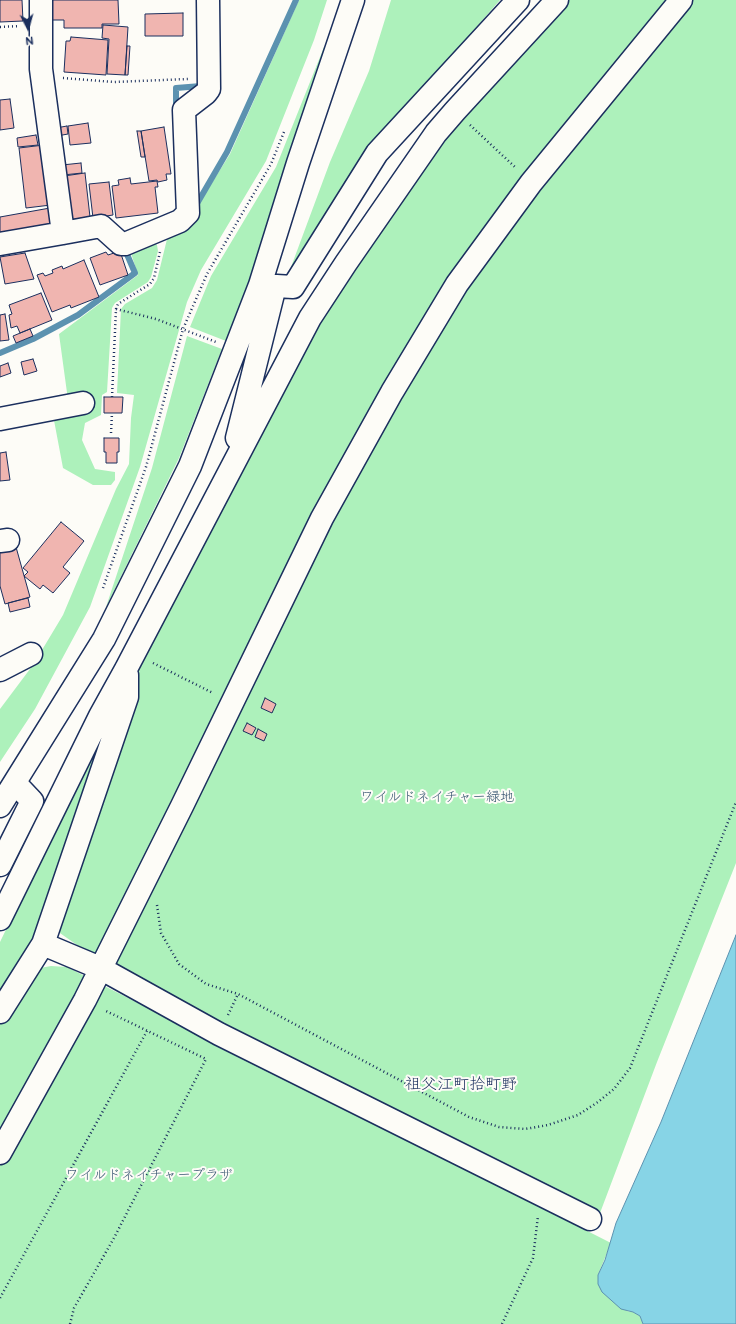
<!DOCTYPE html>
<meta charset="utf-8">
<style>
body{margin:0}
#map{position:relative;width:736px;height:1324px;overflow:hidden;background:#fdfcf7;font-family:"Balsamiq Sans",sans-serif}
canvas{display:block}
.north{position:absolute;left:8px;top:8px;width:40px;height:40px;-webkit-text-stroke:3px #fdfcf7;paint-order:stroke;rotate:174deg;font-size:11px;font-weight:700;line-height:16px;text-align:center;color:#1b2f5e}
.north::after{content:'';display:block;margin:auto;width:14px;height:18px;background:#1b2f5e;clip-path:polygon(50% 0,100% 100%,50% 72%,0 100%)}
</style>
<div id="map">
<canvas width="736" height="1324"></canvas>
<div class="north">N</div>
</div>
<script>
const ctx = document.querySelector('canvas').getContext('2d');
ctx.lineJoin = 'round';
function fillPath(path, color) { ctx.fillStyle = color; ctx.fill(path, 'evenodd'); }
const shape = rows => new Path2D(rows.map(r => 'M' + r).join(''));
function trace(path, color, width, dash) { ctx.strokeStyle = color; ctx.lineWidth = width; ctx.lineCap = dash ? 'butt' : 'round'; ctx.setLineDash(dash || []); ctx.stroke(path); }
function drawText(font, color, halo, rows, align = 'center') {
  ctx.font = font + ' "Balsamiq Sans","Klee One",sans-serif'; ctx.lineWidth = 4; ctx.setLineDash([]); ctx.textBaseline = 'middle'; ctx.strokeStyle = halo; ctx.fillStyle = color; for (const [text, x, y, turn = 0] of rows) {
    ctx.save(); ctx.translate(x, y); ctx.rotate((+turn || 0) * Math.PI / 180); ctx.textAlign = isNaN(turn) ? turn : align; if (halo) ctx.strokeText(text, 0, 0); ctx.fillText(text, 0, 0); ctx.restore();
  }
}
fillPath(shape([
 [299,0,327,0,314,40,266,161,201,270,187,302,140,467,90,607,35,709,0,762,0,709,33,665,63,615,116,489,129,464,131,418,134,395,117,393,121,309,125,304,152,288,157,280,169,231,193,213,230,154],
 [391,0,500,0,373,146,296,270,291,267,330,162,369,71],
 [565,0,736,0,736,863,657,1062,600,1213,541,1186,97,959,57,931,136,657,314,321,442,134],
 [324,47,328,47,250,280,226,341,190,327,211,276,276,167],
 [153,242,157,245,158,251,151,277,148,282,115,303,112,308,107,392,102,395,101,415,85,423,82,440,95,469,115,472,115,480,111,485,93,485,63,468,53,415,68,400,59,334,138,275,130,250],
 [187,336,222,349,179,458,106,607,152,468],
 [118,699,43,918,27,951,0,995,0,942],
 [51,966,67,967,611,1243,598,1275,627,1311,633,1312,640,1316,643,1324,0,1324,0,1023,35,969]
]), '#adf1bb');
const water = shape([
 [736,935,736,1324,643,1324,640,1316,633,1312,621,1309,602,1292,598,1284,598,1275,605,1260,616,1223,661,1122,736,935]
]);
fillPath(water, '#87d4e6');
trace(water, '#5c92b0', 1);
trace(shape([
 [176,111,176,88,201,86],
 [195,207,227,152,296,0],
 [0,353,33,339,78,315,135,273,126,252]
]), '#5c92b0', 6);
const building = shape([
 [0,0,22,0,23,21,0,22,0,0],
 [49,0,118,0,119,24,102,24,102,28,64,28,64,20,49,20,49,0],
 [183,13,183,36,145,36,145,14,183,13],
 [103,25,128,27,125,75,107,74,109,39,102,38,103,25],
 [71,37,108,40,106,75,64,72,66,41,70,41,71,37],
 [127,46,130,46,128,75,125,75,127,46],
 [10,99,14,128,0,130,0,100,10,99],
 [88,123,91,143,70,145,68,126,88,123],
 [67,126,68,134,57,136,56,128,67,126],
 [164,127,171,174,166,174,167,180,158,182,157,180,149,181,141,131,164,127],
 [137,131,141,131,145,157,141,157,137,131],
 [36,135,38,145,18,147,17,138,36,135],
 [44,145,51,205,26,208,19,148,44,145],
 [81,163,82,173,63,175,62,165,81,163],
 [85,173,90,217,69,220,64,176,85,173],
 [130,178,131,184,157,181,158,187,155,187,158,213,116,218,112,186,119,185,118,180,130,178],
 [109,182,113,215,93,218,89,184,109,182],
 [50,208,53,226,0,235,0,217,50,208],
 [120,251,128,275,100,285,90,258,106,252,108,255,120,251],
 [25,253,34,279,5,284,0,257,25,253],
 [84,260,99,297,71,308,70,305,52,312,37,275,43,273,45,276,53,273,52,270,62,266,63,269,84,260],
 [41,293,52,320,20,333,17,326,11,328,9,315,12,314,9,305,41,293],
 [5,314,9,340,0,341,0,315,5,314],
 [30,329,33,336,16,343,13,336,30,329],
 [33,359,37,371,24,375,21,362,33,359],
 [8,363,11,373,0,377,0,366,8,363],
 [104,397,123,397,122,413,104,413,104,397],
 [104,438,119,438,119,452,117,452,117,463,106,463,106,452,104,452,104,438],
 [6,452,10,480,0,481,0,453,6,452],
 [61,522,84,541,63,567,70,573,53,593,43,585,40,589,24,576,28,572,23,568,61,522],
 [16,547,30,597,5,604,0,586,0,552,16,547],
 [28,598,30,607,10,612,8,603,28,598],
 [265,698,276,704,272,713,261,708,265,698],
 [247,723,256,728,252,735,243,731,247,723],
 [258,729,267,734,264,741,255,737,258,729]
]);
fillPath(building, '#f0b5b0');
trace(building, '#1b2f5e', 1);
const minor = shape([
 [63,233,101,226,121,244,125,244,180,221,188,213,184,110,206,93,209,89,208,0],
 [0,244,63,233,41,69,41,0],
 [260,285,293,287,377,153,518,0],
 [0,419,83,403],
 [237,438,275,286],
 [0,541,8,540],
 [0,670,31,654],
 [0,806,104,639,190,466,260,285,298,163,353,0],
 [0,865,32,801,15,783],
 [0,919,100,716,126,669,310,318,346,263,436,133,455,111,557,0],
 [43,944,127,697,127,675],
 [0,1012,43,944,100,968,219,1034,590,1219],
 [0,1153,85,1000,182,806,322,518,392,392,457,284,531,183,681,0]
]);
trace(minor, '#1b2f5e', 25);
trace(shape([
 [0,27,20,26],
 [63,78,114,82,188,79],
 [470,125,516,168],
 [116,309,156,319,216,342],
 [112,397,116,309,118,304,150,284,154,278,160,252],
 [111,433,112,413],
 [103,588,146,467,183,329,207,274,271,164,284,132],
 [153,663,213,693],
 [157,905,161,933,179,964,206,984,238,994,469,1117,499,1127,525,1129,548,1125,578,1115,598,1102,614,1089,630,1068,736,802],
 [228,1015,238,994],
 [0,1298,147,1031],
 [70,1324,74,1308,114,1238,206,1059,104,1010],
 [502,1324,533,1258,538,1216]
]), '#1b2f5e', 2.5, [1, 3]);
trace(minor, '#fdfcf7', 22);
drawText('14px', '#385671', '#fdfcf7', [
 ["ワイルドネイチャー緑地",437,797],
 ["ワイルドネイチャープラザ",149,1175]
]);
drawText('16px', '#1b2f5e', '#fdfcf7', [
 ["祖父江町拾町野",461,1085]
]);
</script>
